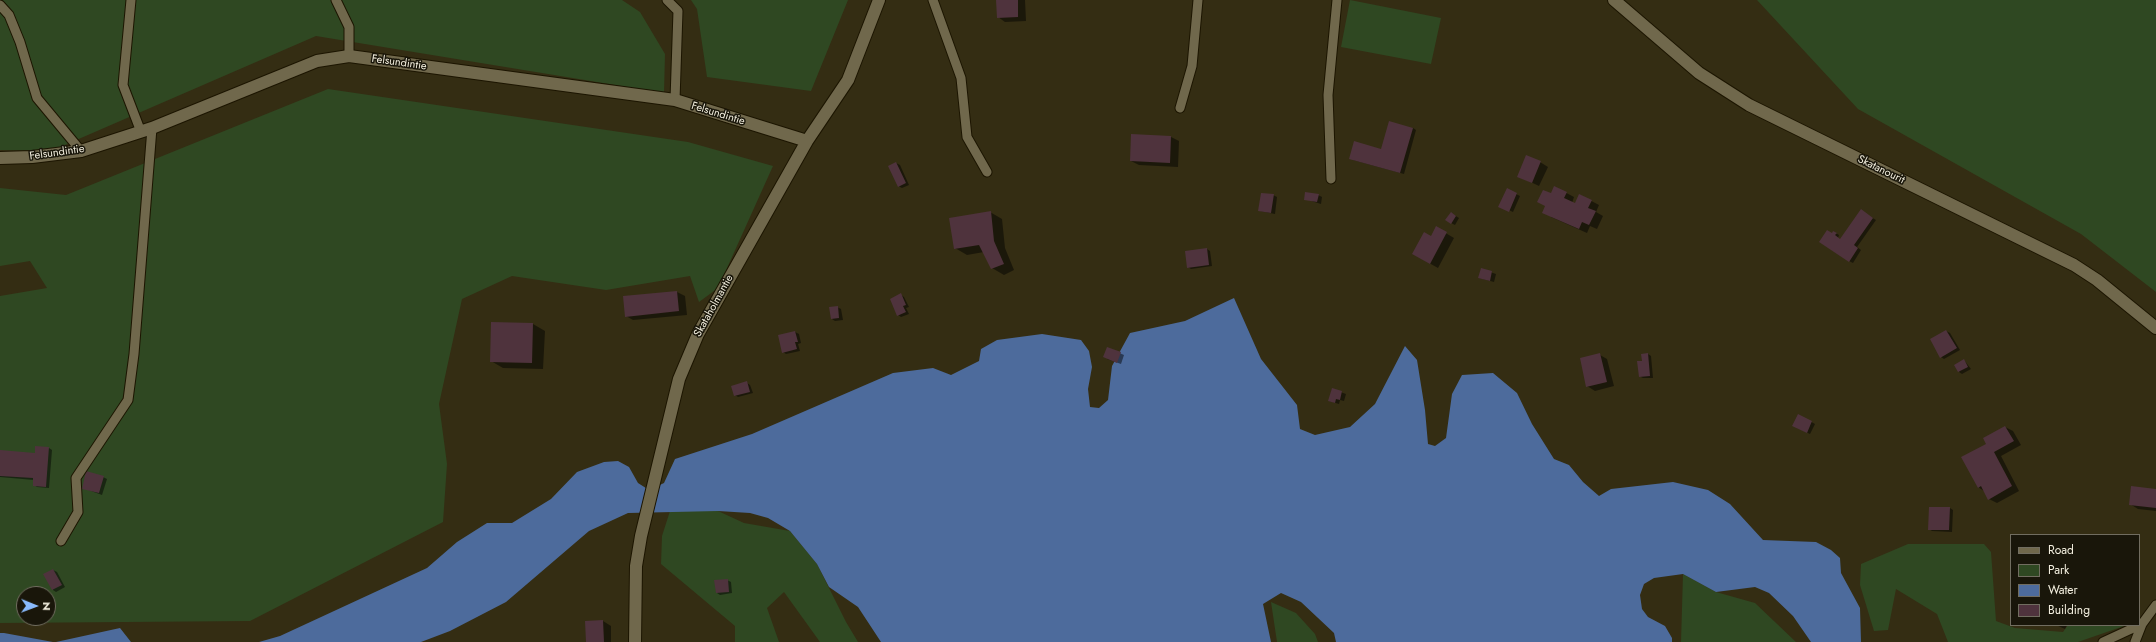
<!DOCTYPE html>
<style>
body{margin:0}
#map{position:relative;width:2156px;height:642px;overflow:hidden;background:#342d13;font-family:Jost,sans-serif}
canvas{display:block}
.legend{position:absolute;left:2010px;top:534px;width:130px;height:92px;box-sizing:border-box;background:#19160a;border:1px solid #716d60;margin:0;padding:5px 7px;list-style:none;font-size:12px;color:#f4f0e0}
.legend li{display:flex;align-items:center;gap:8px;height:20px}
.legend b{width:20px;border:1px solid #716d60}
.north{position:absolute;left:16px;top:586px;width:40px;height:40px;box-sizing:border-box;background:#19160a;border:1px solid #716d60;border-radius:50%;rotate:91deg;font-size:11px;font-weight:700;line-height:16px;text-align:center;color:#f4f0e0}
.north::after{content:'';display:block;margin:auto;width:14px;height:18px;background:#89bafc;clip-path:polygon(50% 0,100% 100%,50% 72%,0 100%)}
</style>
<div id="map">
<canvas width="2156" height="642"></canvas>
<ul class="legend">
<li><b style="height:5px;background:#70684c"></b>Road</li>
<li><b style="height:11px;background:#2f4822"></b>Park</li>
<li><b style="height:11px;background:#4d6b9c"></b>Water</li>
<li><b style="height:11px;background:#4f333d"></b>Building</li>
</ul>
<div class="north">N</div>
</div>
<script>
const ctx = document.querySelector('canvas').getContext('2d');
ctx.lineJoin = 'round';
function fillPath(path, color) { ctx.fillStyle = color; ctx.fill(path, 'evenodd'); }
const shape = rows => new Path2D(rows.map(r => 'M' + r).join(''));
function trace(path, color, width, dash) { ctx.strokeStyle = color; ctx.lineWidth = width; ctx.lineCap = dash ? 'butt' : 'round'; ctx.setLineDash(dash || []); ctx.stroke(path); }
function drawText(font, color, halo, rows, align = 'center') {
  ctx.font = font + ' Jost,sans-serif'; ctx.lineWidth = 3; ctx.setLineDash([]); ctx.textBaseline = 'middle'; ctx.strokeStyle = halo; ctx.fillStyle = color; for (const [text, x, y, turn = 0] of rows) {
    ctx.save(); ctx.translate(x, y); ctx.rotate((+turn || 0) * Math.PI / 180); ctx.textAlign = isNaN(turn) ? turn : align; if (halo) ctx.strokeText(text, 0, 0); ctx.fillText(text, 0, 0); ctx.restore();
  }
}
fillPath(shape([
 [0,0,622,0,640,12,665,54,664,93,316,36,51,151,0,150],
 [691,0,848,0,811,91,707,77,697,9],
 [1350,0,1441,18,1431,64,1341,47],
 [1757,0,2156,0,2156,292,2081,234,1858,109],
 [328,89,688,142,773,166,718,288,699,302,690,276,606,290,512,276,462,299,439,404,447,464,443,522,250,621,0,623,0,296,47,288,30,261,0,266,0,188,66,195],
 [24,594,48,594,48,618,24,618],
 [670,511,718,511,744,523,790,531,817,564,846,622,858,642,820,642,784,592,767,608,779,642,735,642,735,626,661,564,662,536],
 [1908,544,1984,544,1991,552,1996,621,2015,628,2063,632,2068,625,2127,625,2078,642,1948,642,1937,614,1896,589,1888,630,1874,631,1860,585,1861,564],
 [1683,574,1716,592,1755,603,1796,642,1681,642],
 [1271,602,1296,613,1315,634,1318,642,1277,642]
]), '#2f4822');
fillPath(shape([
 [1234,298,1261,359,1297,405,1300,429,1315,435,1350,427,1375,404,1405,346,1417,360,1425,410,1428,444,1435,446,1446,438,1452,394,1462,375,1493,373,1517,393,1532,424,1554,459,1569,465,1583,482,1599,496,1611,489,1673,482,1708,490,1730,504,1763,540,1816,542,1831,550,1840,558,1841,573,1860,608,1861,642,1811,642,1793,616,1769,593,1755,587,1716,592,1683,574,1654,578,1644,584,1640,595,1642,609,1648,617,1665,626,1672,638,1672,642,1336,642,1334,633,1301,602,1281,593,1263,604,1271,642,881,642,858,607,829,587,817,564,790,531,768,518,750,513,718,511,628,513,589,531,506,602,450,631,421,642,259,642,280,636,427,568,457,542,487,523,512,523,551,499,577,472,604,462,618,461,629,467,638,483,649,490,664,483,675,459,752,434,893,373,933,368,951,375,979,361,981,349,997,340,1042,334,1081,340,1089,351,1092,367,1088,389,1090,407,1099,408,1108,400,1112,366,1130,333,1185,321],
 [120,628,131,642,56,642],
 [0,633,4,633,53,642,0,642]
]), '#4d6b9c');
fillPath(shape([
 [997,0,1025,0,1026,21,1005,22,998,17],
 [1413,128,1416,130,1404,174,1353,160,1382,150],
 [1132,135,1171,137,1179,141,1178,167,1139,165,1131,161],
 [1540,162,1548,167,1539,186,1518,176],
 [896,163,900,165,909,185,902,188,898,186],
 [1555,187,1574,197,1572,203,1576,204,1580,195,1599,205,1596,212,1603,216,1597,229,1590,226,1587,233,1551,217,1551,195],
 [1508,190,1520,196,1513,212,1502,207],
 [1273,195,1277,197,1275,214,1260,211],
 [1318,195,1322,197,1321,204,1305,199],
 [990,212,1002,219,1005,248,1014,270,1004,275,992,268,984,252,967,255,955,248],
 [1451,213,1459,218,1455,225,1451,223],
 [1864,213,1876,220,1857,247,1861,250,1853,263,1849,261,1832,234,1834,232,1839,235,1838,238,1841,240],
 [1437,228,1454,238,1438,268,1413,254,1432,237],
 [1207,249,1210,251,1212,266,1191,269,1188,267],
 [1481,269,1496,274,1494,282,1479,278],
 [677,292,685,296,687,315,633,320,626,316,624,297],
 [901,295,904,297,909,307,906,308,909,314,901,317,898,315],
 [837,307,841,309,843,320,835,321,832,319],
 [492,323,533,324,545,331,543,369,503,368,491,361],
 [1946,331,1950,333,1960,350,1944,359,1941,357],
 [795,332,799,334,801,343,798,344,800,351,786,354,783,352],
 [1108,348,1124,355,1121,364,1107,359],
 [1648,354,1651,356,1653,378,1643,378,1639,376,1643,362],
 [1600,355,1607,359,1614,386,1595,391,1587,386],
 [1964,360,1971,369,1962,374,1959,372],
 [747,383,750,385,753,393,738,397,735,395],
 [1332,389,1346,394,1344,401,1340,400,1339,404,1329,401],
 [1799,415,1815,424,1810,434,1797,428],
 [2005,427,2013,431,2021,445,2001,456,2019,491,1997,503,1989,499,1984,491,1978,487,1987,444,1984,438],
 [49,448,52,450,49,488,37,487,34,485,34,480,0,477,0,451,36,454],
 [103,477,107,479,102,495,83,488],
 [2156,490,2156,511,2138,509,2130,504],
 [1950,508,1953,510,1952,532,1932,531,1929,529],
 [53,570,57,572,65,587,56,592,53,590],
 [727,580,731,582,732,593,720,595,717,593],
 [603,621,611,626,611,642,587,642,586,622],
 [2056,625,2067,625,2065,629]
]), '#0007');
fillPath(shape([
 [996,0,1018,0,1018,17,997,18],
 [1389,121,1413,128,1400,173,1349,159,1354,141,1381,149],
 [1131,134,1171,136,1170,163,1130,161],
 [1526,155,1541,161,1532,183,1517,177],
 [896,162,906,183,898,187,888,166],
 [1554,186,1567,192,1564,198,1575,203,1579,194,1592,200,1588,208,1596,211,1589,225,1582,222,1579,229,1542,213,1545,206,1537,202,1543,190,1551,193],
 [1507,188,1517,193,1509,212,1498,207],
 [1305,192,1319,194,1317,202,1304,200],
 [1261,193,1274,194,1271,213,1258,211],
 [1861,209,1873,218,1854,245,1858,248,1849,262,1819,242,1827,230,1832,233,1833,231,1837,233,1835,235,1840,239],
 [991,211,994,241,1004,264,991,269,979,245,954,249,949,218],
 [1451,212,1456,216,1451,224,1445,220],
 [1436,226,1447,232,1430,264,1412,254,1424,232,1431,236],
 [1207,248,1209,265,1187,268,1185,251],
 [1481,268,1492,271,1490,281,1478,278],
 [677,291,679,311,625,317,623,296],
 [901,293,906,305,903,306,906,312,897,316,890,299],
 [838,306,839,318,831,319,829,307],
 [491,322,533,323,532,363,490,362],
 [1946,330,1957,348,1940,358,1930,339],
 [795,331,798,342,795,342,797,349,782,353,778,335],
 [1107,347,1121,352,1117,363,1103,357],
 [1600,353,1607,382,1586,387,1580,358],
 [1648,353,1650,376,1639,377,1637,361,1642,361,1641,354],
 [1964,359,1968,367,1958,372,1954,365],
 [747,381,750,392,734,396,731,386],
 [1332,388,1342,391,1340,400,1336,399,1335,403,1328,401],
 [1798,414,1812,421,1807,433,1792,426],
 [2005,426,2014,441,1994,452,2012,486,1988,500,1981,486,1978,488,1961,457,1986,444,1983,438],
 [35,446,49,447,46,487,33,486,33,478,0,476,0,450,35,453],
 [86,471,104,476,99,493,82,489],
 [2131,486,2156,489,2156,508,2129,505],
 [1929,507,1950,507,1949,530,1928,530],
 [53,569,62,585,52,590,43,574],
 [728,579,729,592,716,593,714,580],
 [603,620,604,642,586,642,585,621]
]), '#4f333d');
const lane = shape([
 [131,0,123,85,141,132],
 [336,0,349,27,349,56],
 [667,0,678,11,675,100],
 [933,0,961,78,967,137,987,172],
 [0,5,9,15,20,42,37,98,81,151],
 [1180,108,1192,66,1198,0],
 [1331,179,1328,95,1337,0],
 [61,541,78,512,76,478,128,400,134,354,152,128],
 [2103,642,2142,624],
 [2135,642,2142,624,2156,605]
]);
const street = shape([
 [1614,0,1699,73,1749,105,2074,265,2097,280,2156,328],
 [0,158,32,157,81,151,152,128,317,61,349,56,675,100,807,141],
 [635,642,636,566,641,536,679,379,698,334,807,141,848,80,879,0]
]);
trace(lane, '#1c1500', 11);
trace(street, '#1c1500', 14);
trace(lane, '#70684c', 9);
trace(street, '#70684c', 12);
drawText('11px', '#f4f0e0', '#19160a', [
 ["Felsundintie",399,63,8],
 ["Felsundintie",718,114,17],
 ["Felsundintie",57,153,-8],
 ["Skatanourit",1881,170,26],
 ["Skataholmantie",714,306,-61]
]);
</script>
